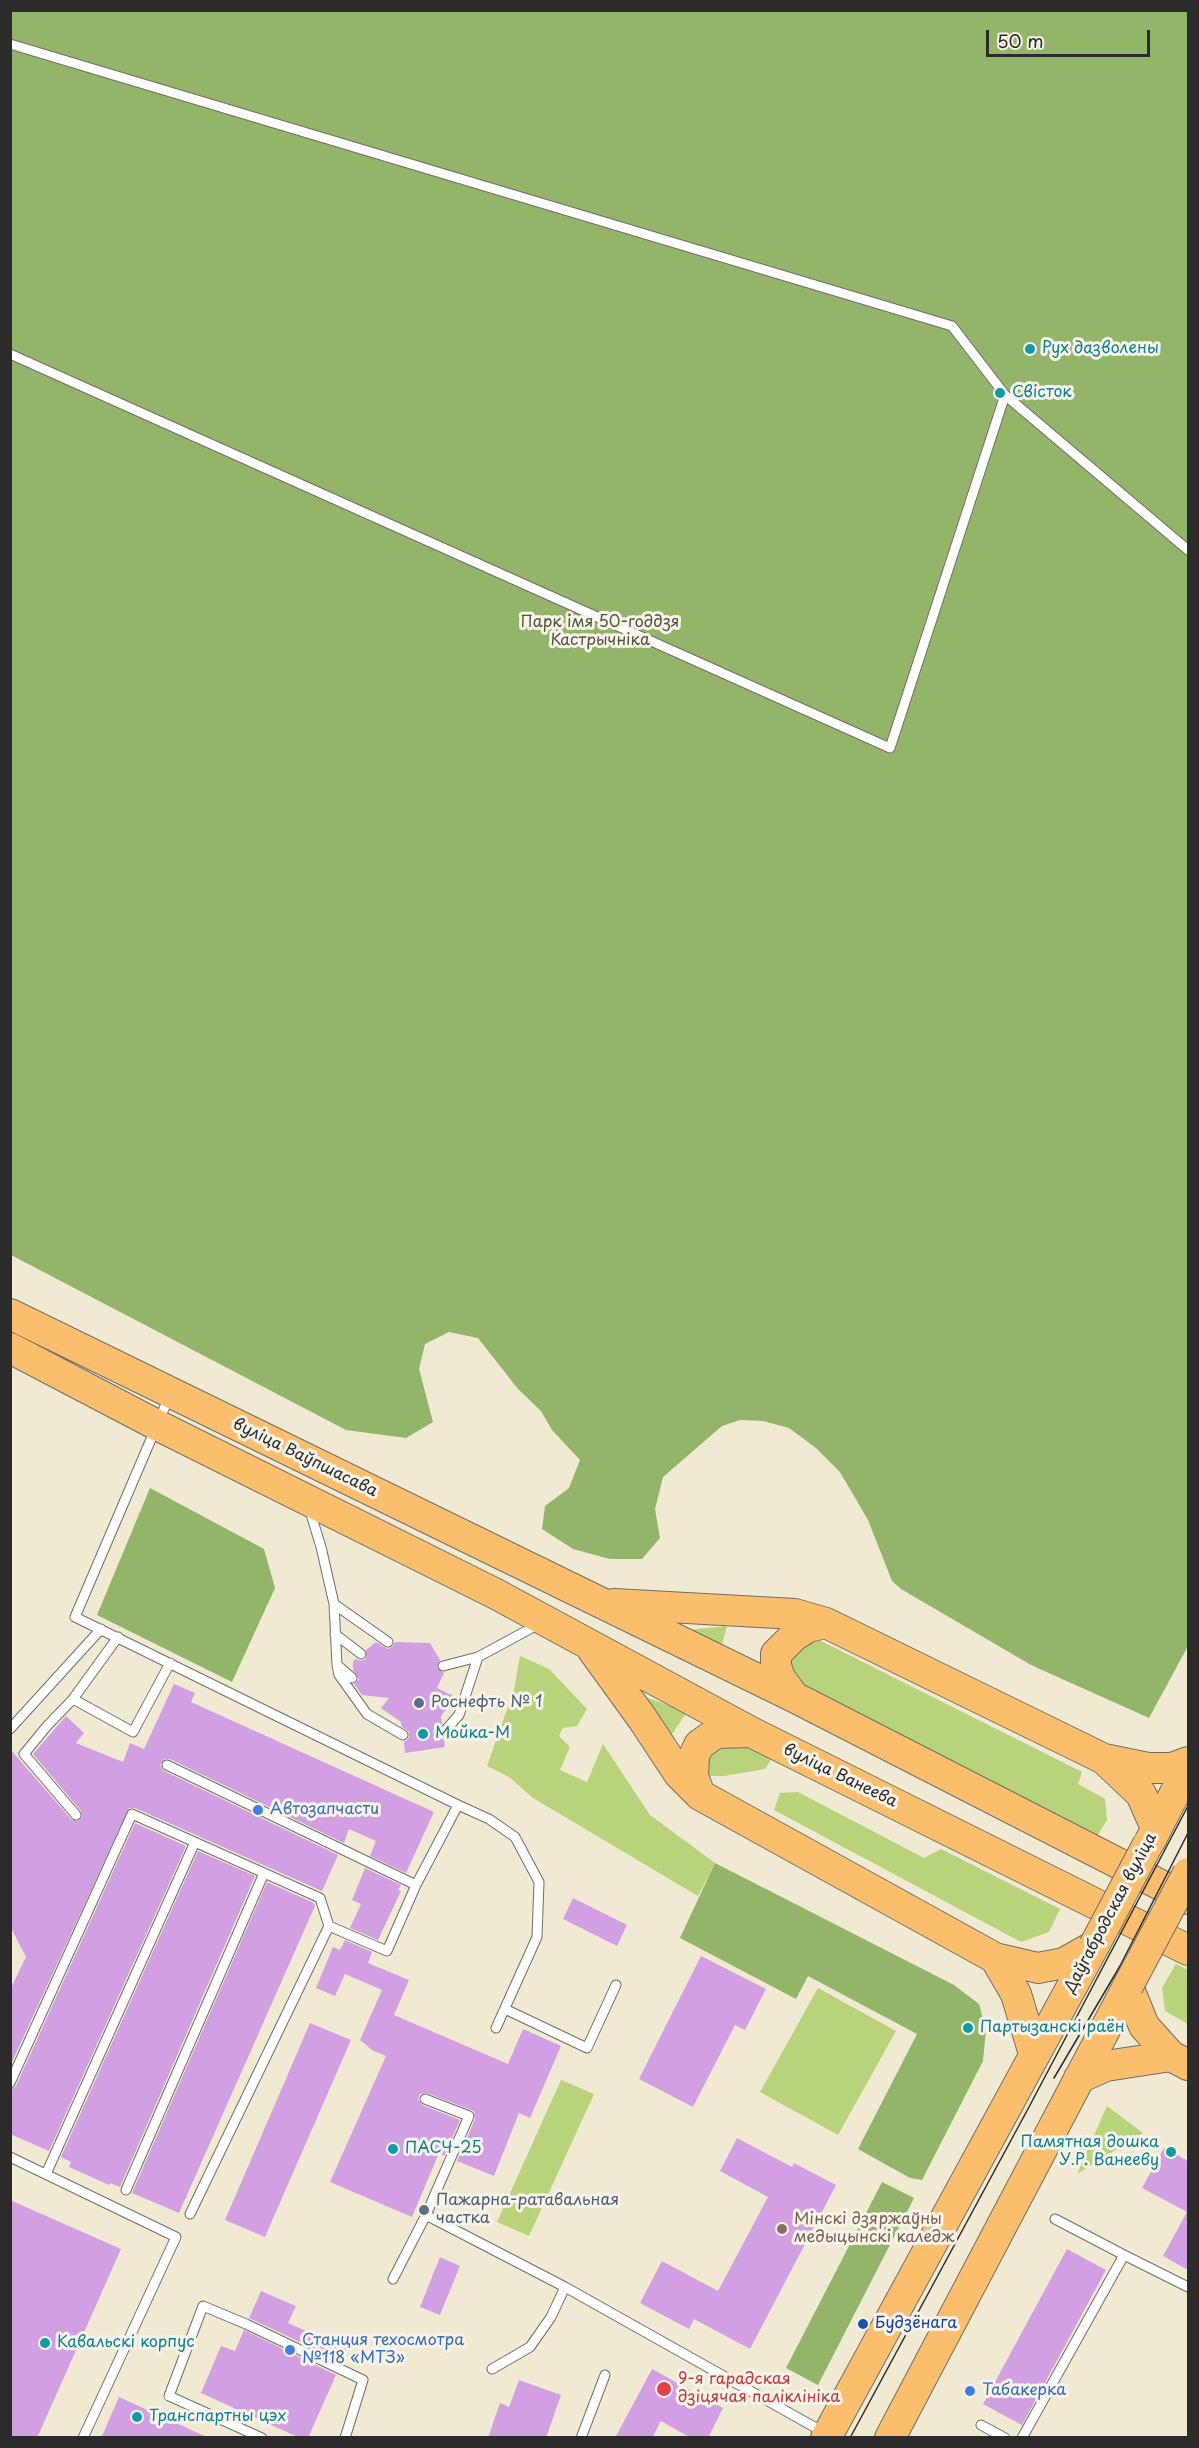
<!DOCTYPE html>
<meta charset="utf-8">
<style>
body{margin:0}
#map{position:relative;width:1199px;height:2448px;overflow:hidden;background:#f0ead3;font-family:"Playpen Sans",sans-serif}
canvas{display:block}
.frame{position:absolute;inset:0;border:12px solid #2b2b2b;pointer-events:none}
.scale{position:absolute;left:986px;top:30px;width:164px;height:27px;box-sizing:border-box;border:3px solid #2b2b2b;border-top:0;padding-left:8px;font-size:18px;line-height:21px;white-space:nowrap;color:#2b2b2b;-webkit-text-stroke:4px #f7f3e8;paint-order:stroke}
</style>
<div id="map">
<canvas width="1199" height="2448"></canvas>
<div class="frame"></div>
<div class="scale">50 m</div>
</div>
<script>
const ctx = document.querySelector('canvas').getContext('2d');
ctx.lineJoin = 'round';
function fillPath(path, color) { ctx.fillStyle = color; ctx.fill(path, 'evenodd'); }
const shape = rows => new Path2D(rows.map(r => 'M' + r).join(''));
function trace(path, color, width, dash) { ctx.strokeStyle = color; ctx.lineWidth = width; ctx.lineCap = dash ? 'butt' : 'round'; ctx.setLineDash(dash || []); ctx.stroke(path); }
function drawText(font, color, halo, rows, align = 'center') {
  ctx.font = font + ' "Playpen Sans",sans-serif'; ctx.lineWidth = 6; ctx.setLineDash([]); ctx.textBaseline = 'middle'; ctx.strokeStyle = halo; ctx.fillStyle = color; for (const [text, x, y, turn = 0] of rows) {
    ctx.save(); ctx.translate(x, y); ctx.rotate((+turn || 0) * Math.PI / 180); ctx.textAlign = isNaN(turn) ? turn : align; if (halo) ctx.strokeText(text, 0, 0); ctx.fillText(text, 0, 0); ctx.restore();
  }
}
fillPath(shape([
 [727,1626,720,1652,676,1631],
 [817,1639,1082,1772,1078,1784,1105,1799,1107,1820,1096,1838,796,1685,787,1664,797,1646],
 [520,1656,549,1669,587,1709,577,1726,563,1728,559,1736,570,1747,560,1770,587,1782,603,1744,650,1815,715,1863,698,1896,533,1798,509,1777,487,1766,514,1690],
 [640,1695,687,1712,668,1740],
 [720,1740,738,1741,772,1758,765,1769,724,1776,708,1776,708,1756],
 [798,1792,924,1858,941,1849,1060,1909,1049,1932,1021,1942,774,1810,780,1793],
 [1176,1964,1188,1970,1188,2024,1165,2011,1162,1988],
 [818,1988,896,2031,838,2135,760,2092],
 [561,2080,594,2094,529,2236,497,2222],
 [1107,2106,1143,2133,1077,2174]
]), '#b8d379');
fillPath(shape([
 [10,11,1188,11,1188,1646,1149,1718,1031,1665,901,1589,892,1581,868,1520,840,1472,816,1448,789,1428,763,1421,740,1420,722,1426,663,1477,655,1509,660,1538,642,1559,610,1559,573,1549,542,1529,545,1506,569,1488,580,1460,552,1430,541,1411,518,1389,478,1338,449,1332,425,1344,419,1369,433,1422,406,1438,346,1430,11,1255],
 [150,1488,264,1549,275,1588,232,1682,97,1615],
 [715,1863,954,1985,979,2004,986,2030,983,2061,922,2180,910,2178,858,2149,917,2034,808,1976,796,1999,680,1938],
 [882,2182,914,2198,818,2385,786,2368]
]), '#92b569');
fillPath(shape([
 [376,1642,388,1649,393,1646,395,1642,430,1643,440,1660,437,1668,444,1673,437,1688,456,1697,441,1716,442,1724,437,1731,438,1738,444,1740,445,1747,405,1753,404,1742,409,1738,409,1732,402,1727,401,1722,381,1708,389,1698,362,1695,354,1684,359,1679,353,1670,353,1661,356,1659,361,1661,366,1659,366,1650],
 [174,1684,195,1693,191,1702,434,1812,406,1873,370,1856,376,1841,349,1829,344,1843,170,1759,164,1759,160,1765,164,1771,338,1855,322,1891,135,1808,129,1808,10,2066,10,1990,26,1957,10,1926,10,1749,71,1819,78,1821,82,1817,81,1811,33,1754,66,1716,84,1733,76,1743,123,1762,130,1743,144,1749],
 [135,1823,186,1846,49,2151,10,2134,10,2090,16,2086],
 [198,1851,255,1876,120,2187,110,2183,109,2185,69,2167,71,2162,61,2157],
 [365,1868,401,1885,398,1890,401,1891,378,1940,350,1928,361,1904,352,1900],
 [267,1882,314,1903,315,1906,179,2213,132,2193],
 [573,1898,627,1925,617,1946,563,1919],
 [345,1940,372,1952,368,1963,409,1980,394,2015,508,2064,523,2029,561,2046,530,2118,519,2113,494,2176,457,2161,475,2119,474,2111,427,2093,420,2094,418,2099,422,2105,460,2120,444,2156,439,2153,412,2217,330,2182,386,2056,372,2050,360,2040,382,1990,345,1974,335,1996,316,1988,333,1947,340,1950],
 [701,1956,766,1989,745,2030,735,2025,693,2107,639,2079],
 [310,2023,351,2040,265,2237,225,2220],
 [737,2138,792,2167,794,2163,836,2185,750,2349,694,2319,689,2329,640,2303,662,2261,718,2291,768,2197,720,2171],
 [1164,2148,1188,2161,1188,2270,1163,2256,1187,2212,1142,2188],
 [10,2200,121,2249,37,2438,10,2438],
 [1067,2249,1106,2270,1022,2425,983,2404],
 [440,2257,460,2266,440,2315,420,2307],
 [261,2291,296,2306,288,2323,347,2349,342,2362,249,2318],
 [244,2330,336,2375,308,2438,300,2438,201,2393,221,2346,235,2351],
 [652,2369,723,2408,708,2438,691,2438,661,2421,652,2438,615,2438],
 [519,2380,561,2395,546,2438,488,2438,500,2403,509,2407],
 [119,2397,209,2438,101,2438]
]), '#d2a0e2');
const lane = shape([
 [10,44,952,326,1005,395,1188,550],
 [10,354,890,748,1005,395],
 [309,1508,321,1547,334,1604,337,1665,352,1678],
 [334,1604,388,1642],
 [335,1634,361,1654],
 [118,1637,73,1699,133,1732,170,1663],
 [337,1665,339,1675,367,1714,403,1735],
 [443,1666,478,1657,539,1624],
 [73,1699,47,1726,24,1754,76,1815],
 [10,1729,101,1629],
 [443,1733,459,1715,478,1657],
 [167,1765,416,1885],
 [458,1805,489,1819,515,1837,539,1882,537,1937,496,2028],
 [505,2009,587,2048,616,1985],
 [10,2083,132,1814,320,1898,329,1926,387,1951,416,1885,458,1805,75,1617,169,1397],
 [425,2099,469,2116,426,2215],
 [10,2157,176,2237,83,2438],
 [46,2174,195,1842],
 [126,2190,264,1873],
 [190,2214,329,1926],
 [1055,2219,1124,2255],
 [393,2279,426,2215,565,2287,825,2433],
 [492,2369,530,2347,551,2317,565,2287],
 [981,2425,1005,2438],
 [262,2438,169,2396,203,2306,246,2324,363,2380,345,2438],
 [581,2438,605,2375],
 [1022,2438,1124,2255,1188,2287]
]);
const primary = shape([
 [10,1314,794,1697,1188,1899],
 [10,1348,157,1425,496,1594,751,1732,1188,1950],
 [614,1604,795,1614,826,1623,1104,1759,1141,1794,1156,1828],
 [592,1649,642,1718,679,1774,700,1795,995,1958,1038,1968,1064,1963,1094,1946],
 [794,1697,780,1678,776,1666,776,1654,794,1636,808,1627,826,1623],
 [1104,1759,1148,1768,1172,1768,1188,1762],
 [700,1795,693,1776,694,1756,699,1745,716,1733,751,1732],
 [1150,1841,1188,1768],
 [995,1958,1016,1994,1034,2054],
 [1128,1986,1144,2026,1171,2056,1188,2065],
 [1079,2078,1106,2066,1171,2056],
 [826,2438,1094,1946],
 [890,2438,1128,1986]
]);
trace(lane, '#706e66', 11);
trace(primary, '#706e66', 32);
trace(lane, '#fff', 9);
trace(primary, '#fabe6d', 30);
trace(shape([
 [1054,2078,1120,1966,1188,1833],
 [850,2438,1029,2107,1188,1806]
]), '#2b2b2b', 1.5);
const primaryBridge = shape([
 [1094,1946,1148,1844],
 [1128,1986,1188,1873]
]);
trace(primaryBridge, '#706e66', 32, []);
trace(primaryBridge, '#fabe6d', 30);
for (const [x, y, r, color] of [
 [1030,349,6,"#0f9aa8"],
 [1000,393,6,"#0f9aa8"],
 [419,1703,6,"#5c6f8a"],
 [423,1734,6,"#0f9aa8"],
 [258,1810,6,"#3f7fe0"],
 [968,2028,6,"#0f9aa8"],
 [393,2149,6,"#0f9aa8"],
 [1171,2152,6,"#0f9aa8"],
 [424,2210,6,"#5c6f8a"],
 [782,2229,6,"#8d6e63"],
 [863,2324,6,"#1a4fb4"],
 [45,2343,6,"#0f9aa8"],
 [290,2350,6,"#3f7fe0"],
 [664,2389,8,"#e0444e"],
 [970,2391,6,"#3f7fe0"],
 [137,2417,6,"#0f9aa8"]
]) { const dot = new Path2D(); dot.arc(x, y, r, 0, 2 * Math.PI); ctx.fillStyle = color; ctx.fill(dot); trace(dot, '#f7f3e8', 2); }
drawText('16px', '#0d838f', '#f7f3e8', [
 ["Рух дазволены",1042,349],
 ["Свісток",1012,393],
 ["Мойка-М",435,1734],
 ["Партызанскі раён",980,2028],
 ["Памятная дошка",1159,2143,"right"],
 ["У.Р. Ванееву",1159,2161,"right"],
 ["ПАСЧ-25",405,2149],
 ["Кавальскі корпус",57,2343],
 ["Транспартны цэх",149,2417]
], 'left');
drawText('16px', '#4e553e', '#f7f3e8', [
 ["Парк імя 50-годдзя",600,623],
 ["Кастрычніка",600,641]
]);
drawText('16px', '#2b2b2b', '#f7f3e8', [
 ["вуліца Ваўпшасава",305,1458,26],
 ["вуліца Ванеева",840,1776,26],
 ["Даўгабродская вуліца",1111,1913,-62]
]);
drawText('16px', '#4e5e75', '#f7f3e8', [
 ["Роснефть № 1",431,1703],
 ["Пажарна-ратавальная",436,2201],
 ["частка",436,2219]
], 'left');
drawText('16px', '#366cbe', '#f7f3e8', [
 ["Автозапчасти",270,1810],
 ["Станция техосмотра",302,2341],
 ["№118 «МТЗ»",302,2359],
 ["Табакерка",982,2391]
], 'left');
drawText('16px', '#785e54', '#f7f3e8', [
 ["Мінскі дзяржаўны",794,2220],
 ["медыцынскі каледж",794,2238]
], 'left');
drawText('16px', '#164399', '#f7f3e8', [
 ["Будзёнага",875,2324]
], 'left');
drawText('16px', '#be3a42', '#f7f3e8', [
 ["9-я гарадская",678,2380],
 ["дзіцячая паліклініка",678,2398]
], 'left');
</script>
